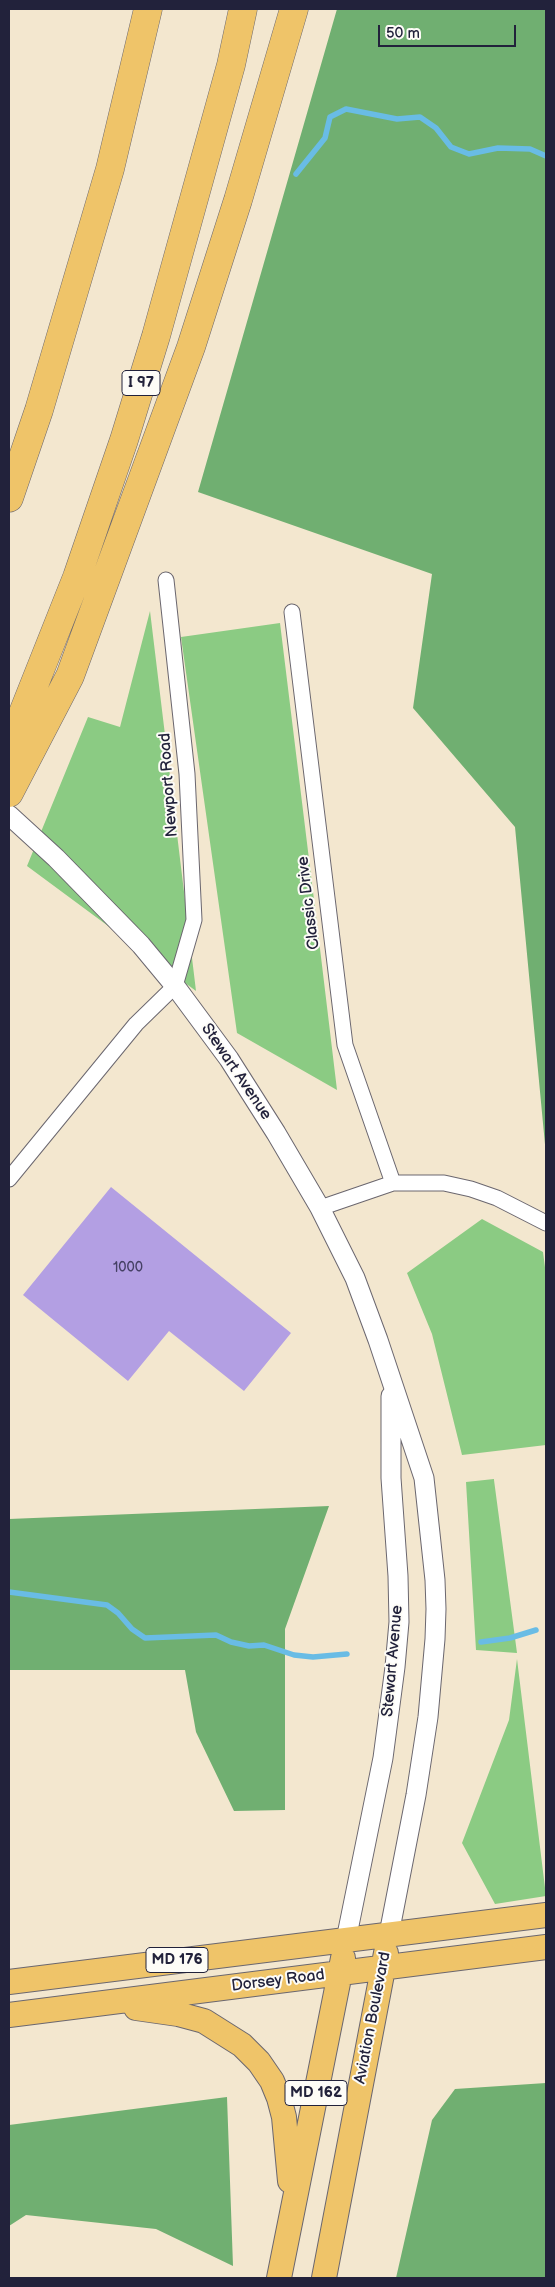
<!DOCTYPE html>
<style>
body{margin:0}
#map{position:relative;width:555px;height:2287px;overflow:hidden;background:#f3e7cf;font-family:"Balsamiq Sans",sans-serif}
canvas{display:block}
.frame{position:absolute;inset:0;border:10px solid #22223b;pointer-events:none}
.scale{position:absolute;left:378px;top:25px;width:138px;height:22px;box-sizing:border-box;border:2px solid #22223b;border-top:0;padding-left:6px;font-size:15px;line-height:18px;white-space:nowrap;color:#22223b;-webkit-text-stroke:4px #fdfcf7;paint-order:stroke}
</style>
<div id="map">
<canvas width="555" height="2287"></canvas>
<div class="frame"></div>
<div class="scale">50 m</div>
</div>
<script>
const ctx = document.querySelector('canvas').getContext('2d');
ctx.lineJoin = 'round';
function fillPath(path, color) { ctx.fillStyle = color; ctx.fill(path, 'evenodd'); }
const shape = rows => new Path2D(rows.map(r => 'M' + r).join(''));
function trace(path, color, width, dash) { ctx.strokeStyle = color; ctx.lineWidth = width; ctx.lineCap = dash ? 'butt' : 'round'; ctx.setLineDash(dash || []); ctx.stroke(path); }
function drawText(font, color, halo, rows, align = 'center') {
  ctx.font = font + ' "Balsamiq Sans",sans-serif'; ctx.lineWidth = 4; ctx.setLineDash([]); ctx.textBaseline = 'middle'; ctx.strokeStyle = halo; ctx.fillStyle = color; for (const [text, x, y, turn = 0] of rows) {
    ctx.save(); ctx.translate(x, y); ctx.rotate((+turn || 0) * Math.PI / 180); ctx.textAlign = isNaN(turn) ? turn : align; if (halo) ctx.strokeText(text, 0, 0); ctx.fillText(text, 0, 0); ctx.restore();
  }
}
fillPath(shape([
 [150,611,196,991,27,866,88,717,120,727],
 [280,623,321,957,337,1090,237,1033,181,637],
 [482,1219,543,1252,546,1275,546,1445,462,1455,432,1334,407,1273],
 [494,1479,494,1480,517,1653,476,1650,466,1482],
 [517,1659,546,1896,495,1904,462,1843,509,1720]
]), '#8bcb83');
fillPath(shape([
 [337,9,546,9,546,1155,515,827,413,708,432,574,198,492],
 [329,1506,285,1629,285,1810,234,1811,196,1732,185,1670,9,1670,9,1519],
 [546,2083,546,2278,396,2278,432,2120,455,2089],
 [227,2097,233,2266,156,2229,26,2215,9,2226,9,2125]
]), '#70af71');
trace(shape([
 [296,174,325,138,330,117,346,109,397,119,420,117,436,128,451,147,469,154,498,148,530,149,546,156],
 [9,1592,107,1605,118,1613,132,1629,145,1638,216,1635,231,1642,249,1646,264,1645,294,1655,313,1657,347,1654],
 [481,1642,510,1638,536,1630]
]), '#69bce5', 5.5);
fillPath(shape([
 [111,1187,291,1333,244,1391,169,1331,128,1381,23,1295]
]), '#b39fe3');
const minor = shape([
 [292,612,345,1045,393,1183],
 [9,1179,136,1024,175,986,194,920,187,774,166,580],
 [320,1208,393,1183,444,1183,471,1189,497,1198,546,1223]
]);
const tertiary = shape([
 [9,815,56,858,141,945,175,986,229,1059,276,1133,320,1208,355,1278,378,1340,424,1478,435,1580,436,1609,435,1639,428,1717,416,1795,389,1934],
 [346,1940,383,1758,395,1667,399,1622,398,1576,391,1478,391,1396]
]);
const primary = shape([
 [9,1982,546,1915],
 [136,2008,178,2014,204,2021,242,2045,259,2062,272,2081,279,2098,284,2117,290,2181],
 [9,2015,546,1947],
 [279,2278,343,1958],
 [324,2278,386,1953]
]);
const motorway = shape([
 [9,498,39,410,110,169,148,9],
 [9,748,77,577,124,440,156,336,231,65,243,9],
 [9,793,70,676,191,347,238,200,294,9]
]);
trace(minor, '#6b676f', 17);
trace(tertiary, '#6b676f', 21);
trace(primary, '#6b676f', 26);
trace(motorway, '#6b676f', 29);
trace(minor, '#fff', 15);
trace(tertiary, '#fff', 19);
trace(primary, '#efc469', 24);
trace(motorway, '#efc469', 28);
drawText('14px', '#464165', null, [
 ["1000",128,1268]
]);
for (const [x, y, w] of [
 [141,383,38],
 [177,1960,62],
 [316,2093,62]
]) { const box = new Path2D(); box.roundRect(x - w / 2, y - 12.5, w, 25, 4); ctx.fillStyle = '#fdfcf7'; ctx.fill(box); trace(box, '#22223b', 1); }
drawText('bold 15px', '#22223b', null, [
 ["I 97",141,383],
 ["MD 176",177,1960],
 ["MD 162",316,2093]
]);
drawText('16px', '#22223b', '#fdfcf7', [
 ["Newport Road",169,785,-94],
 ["Classic Drive",309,903,-97],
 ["Stewart Avenue",236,1072,56],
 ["Stewart Avenue",393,1661,-85],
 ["Dorsey Road",278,1981,-7],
 ["Aviation Boulevard",373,2018,-79]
]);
</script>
